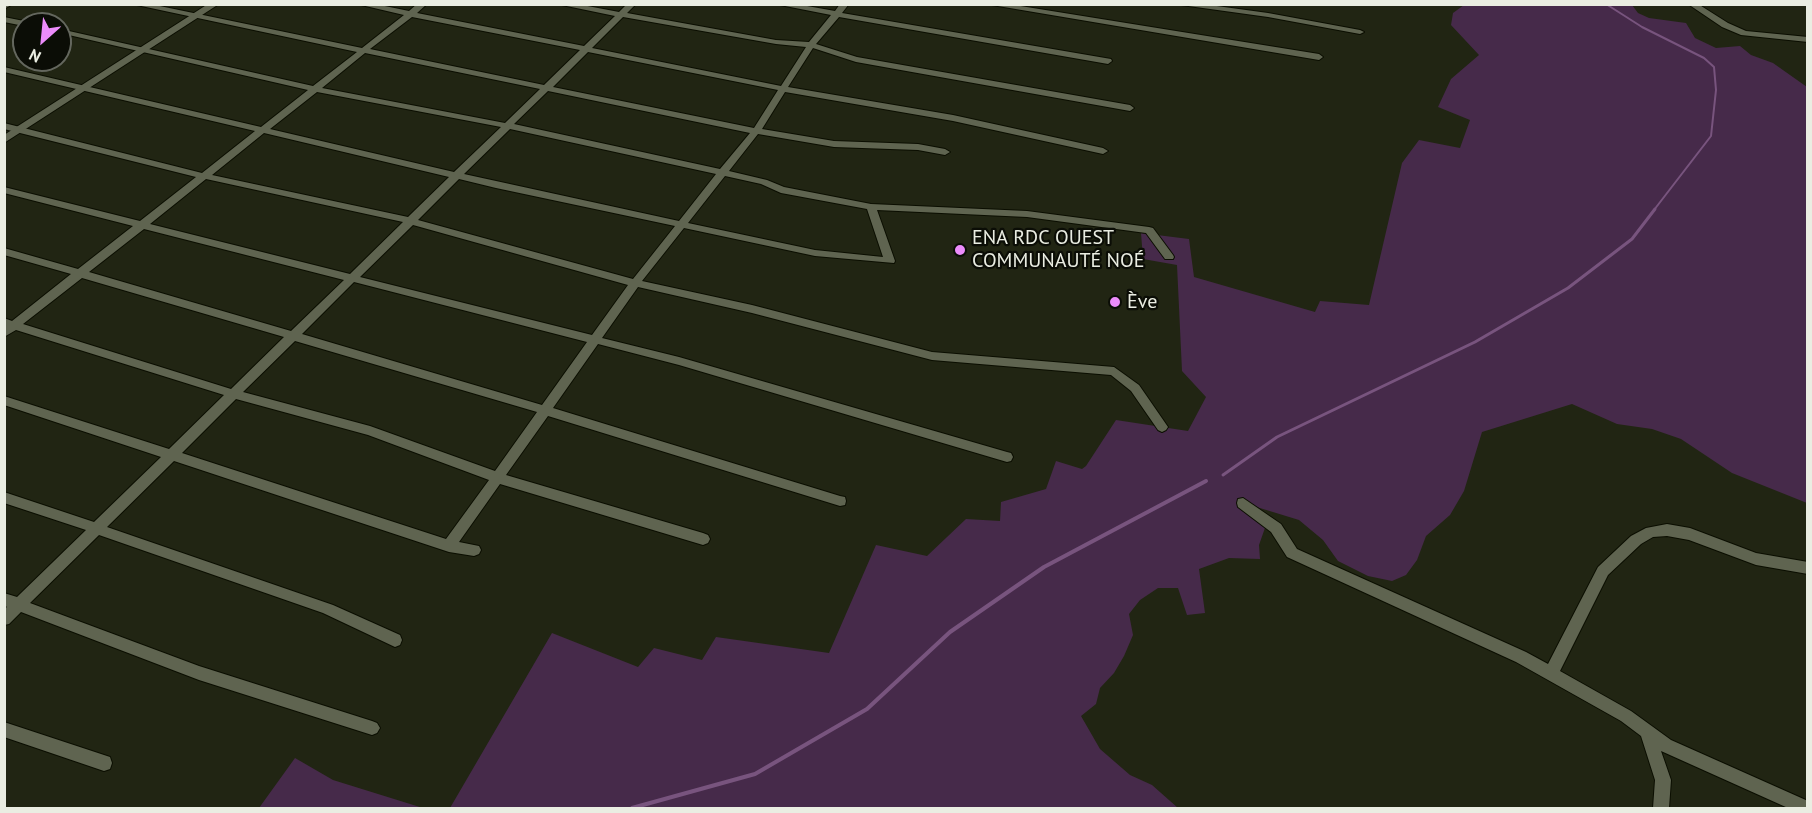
<!DOCTYPE html>
<meta charset="utf-8">
<style>
body{margin:0}
#map{position:relative;width:1812px;height:813px;overflow:hidden;background:#212513;font-family:"PT Sans",sans-serif}
canvas{display:block}
.frame{position:absolute;inset:0;border:6px solid #eaede2;pointer-events:none}
.north{position:absolute;left:12px;top:12px;width:60px;height:60px;box-sizing:border-box;background:#0b0d06;border:2px solid #64675e;border-radius:50%;rotate:207deg;font-size:16px;font-weight:700;line-height:24px;text-align:center;color:#eaede2}
.north::after{content:'';display:block;margin:auto;width:21px;height:27px;background:#ec8cfb;clip-path:polygon(50% 0,100% 100%,50% 72%,0 100%)}
</style>
<div id="map">
<canvas width="1812" height="813"></canvas>
<div class="frame"></div>
<div class="north">N</div>
</div>
<script>
const ctx = document.querySelector('canvas').getContext('2d');
ctx.lineJoin = 'round';
function fillPath(path, color) { ctx.fillStyle = color; ctx.fill(path, 'evenodd'); }
const shape = rows => new Path2D(rows.map(r => 'M' + r).join(''));
function trace(path, color, width, dash) { ctx.strokeStyle = color; ctx.lineWidth = width; ctx.lineCap = dash ? 'butt' : 'round'; ctx.setLineDash(dash || []); ctx.stroke(path); }
function drawText(font, color, halo, rows, align = 'center') {
  ctx.font = font + ' "PT Sans",sans-serif'; ctx.lineWidth = 4.5; ctx.setLineDash([]); ctx.textBaseline = 'middle'; ctx.strokeStyle = halo; ctx.fillStyle = color; for (const [text, x, y, turn = 0] of rows) {
    ctx.save(); ctx.translate(x, y); ctx.rotate((+turn || 0) * Math.PI / 180); ctx.textAlign = isNaN(turn) ? turn : align; if (halo) ctx.strokeText(text, 0, 0); ctx.fillText(text, 0, 0); ctx.restore();
  }
}
fillPath(shape([
 [1464,5,1632,5,1638,13,1649,18,1686,23,1695,38,1716,48,1740,46,1751,55,1773,63,1807,87,1807,503,1732,473,1681,439,1652,429,1617,424,1572,404,1482,432,1464,491,1450,515,1426,536,1417,560,1406,575,1392,581,1368,576,1338,561,1323,540,1299,520,1237,501,1266,525,1259,545,1260,559,1229,558,1199,569,1205,613,1187,615,1178,588,1158,588,1140,600,1129,614,1133,635,1124,656,1114,673,1100,688,1096,704,1081,716,1100,749,1130,775,1152,785,1178,808,450,808,552,633,638,667,654,648,702,660,716,637,829,653,876,545,927,556,966,519,1000,521,1001,502,1046,489,1056,461,1082,469,1086,466,1116,420,1188,431,1206,397,1182,371,1177,265,1143,259,1141,233,1189,239,1194,277,1315,312,1320,301,1369,305,1402,163,1419,140,1460,148,1470,120,1438,107,1451,79,1479,55,1451,25,1453,13],
 [295,758,333,780,423,808,259,808]
]), '#462a4a');
trace(shape([
 [1606,4,1642,27,1704,58,1714,67,1716,90,1711,136,1654,210]
]), '#78547e', 2);
trace(shape([
 [1223,475,1277,437,1475,342,1568,288,1632,239,1655,209]
]), '#78547e', 3);
trace(shape([
 [632,808,755,774,867,709,950,632,1044,567,1206,481]
]), '#78547e', 4);
const minor = shape([
 [4,4,13,4,4,9,4,4],
 [132,4,150,4,362,48,404,15,357,4,375,4,409,11,417,4,427,4,417,13,584,46,615,16,557,4,577,4,619,12,627,4,636,4,627,13,776,40,809,42,831,15,775,4,796,4,835,11,840,4,849,4,842,13,1111,59,1112,61,1108,64,839,17,816,44,857,57,1130,105,1134,108,1130,111,856,62,813,48,788,87,953,115,1103,148,1108,151,1103,154,953,121,785,92,762,129,834,141,918,144,945,149,950,152,945,155,918,150,834,147,758,134,729,171,767,180,784,187,871,204,1027,211,1149,227,1153,228,1173,255,1174,257,1173,259,1165,259,1146,233,1027,217,877,210,895,261,894,263,815,256,684,228,642,281,752,305,932,352,1114,367,1139,385,1168,427,1166,430,1162,432,1158,430,1131,391,1111,375,932,360,752,313,638,287,602,338,679,357,1007,452,1011,453,1013,457,1011,461,1007,462,679,365,598,344,553,408,840,496,845,497,846,501,845,505,840,506,548,416,506,475,703,533,708,535,710,539,708,543,703,545,500,484,459,542,479,546,481,550,479,554,474,556,449,552,174,461,107,527,333,605,400,635,402,640,400,645,395,647,323,613,99,535,30,603,199,666,372,721,377,723,380,728,377,733,372,735,199,680,21,612,9,624,4,625,4,609,7,607,4,605,4,593,17,597,86,530,4,503,4,492,94,522,161,457,4,405,4,396,169,449,224,395,16,330,4,337,4,318,12,321,71,274,4,255,4,248,78,269,133,226,4,193,4,187,140,221,196,177,4,129,4,123,202,173,255,131,4,72,4,67,261,127,308,90,60,33,60,29,313,86,357,52,132,4],
 [412,17,580,50,544,85,370,49,412,17],
 [623,17,776,44,806,47,781,86,592,48,623,17],
 [588,52,778,90,754,128,553,87,588,52],
 [365,53,540,89,505,123,322,88,365,53],
 [548,91,750,133,720,169,514,124,548,91],
 [317,92,501,127,454,172,270,129,317,92],
 [510,129,716,174,679,221,464,174,510,129],
 [264,133,449,177,408,217,212,175,264,133],
 [725,176,761,184,781,193,867,209,883,257,815,250,688,223,725,176],
 [206,179,403,222,350,274,150,224,206,179],
 [459,179,496,188,675,226,633,279,418,220,459,179],
 [413,225,628,285,592,335,360,277,413,225],
 [144,229,344,280,291,331,89,272,144,229],
 [82,278,284,337,231,389,23,324,82,278],
 [354,282,587,342,542,405,302,334,354,282],
 [295,341,537,412,495,471,370,426,243,392,295,341],
 [236,399,368,435,489,480,446,539,182,453,236,399],
 [986,4,1008,4,1319,54,1323,57,1319,60,986,4],
 [1174,4,1202,4,1268,13,1360,30,1364,32,1360,34,1268,17,1174,4],
 [1688,4,1698,4,1728,23,1746,31,1808,37,1808,42,1741,35,1722,27,1688,4],
 [4,17,29,22,30,24,24,24,24,26,4,22,4,17],
 [1243,498,1281,524,1297,549,1526,652,1548,664,1598,567,1631,536,1646,528,1667,524,1690,528,1756,553,1808,562,1808,574,1756,565,1689,540,1667,536,1653,537,1641,544,1608,575,1560,671,1631,711,1671,740,1808,801,1808,808,1788,808,1661,751,1671,780,1669,808,1653,808,1655,780,1641,736,1621,721,1516,662,1287,557,1271,532,1238,507,1237,503,1238,499,1243,498],
 [4,722,104,755,110,757,112,763,110,769,104,771,4,737,4,722]
]);
const tertiary = shape([
 [208,4,219,4,4,143,4,135,208,4]
]);
trace(minor, '#0b0e01', 2);
trace(tertiary, '#0b0e01', 2);
fillPath(minor, '#5f6450');
fillPath(tertiary, '#5f6450');
for (const [x, y, r, color] of [
 [960,250,6,"#ec8cfb"],
 [1115,302,6,"#ec8cfb"]
]) { const dot = new Path2D(); dot.arc(x, y, r, 0, 2 * Math.PI); ctx.fillStyle = color; ctx.fill(dot); trace(dot, '#0b0d06', 2); }
drawText('20px', '#eaede2', '#0b0d06', [
 ["ENA RDC OUEST",972,238],
 ["COMMUNAUTÉ NOÉ",972,261],
 ["Ève",1127,302]
], 'left');
</script>
